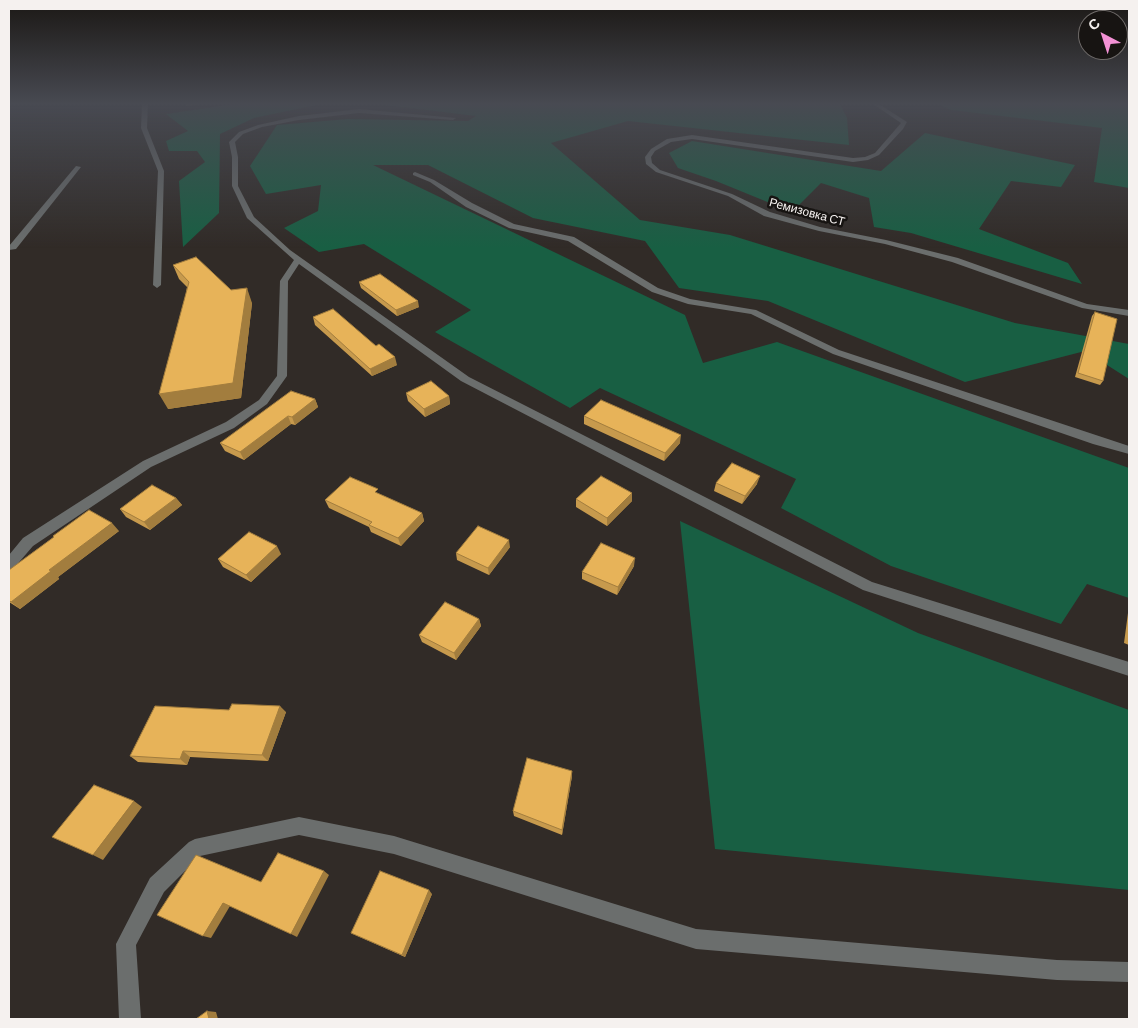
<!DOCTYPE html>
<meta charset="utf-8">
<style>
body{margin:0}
#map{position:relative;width:1138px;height:1028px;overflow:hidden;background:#312b27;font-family:Barlow,sans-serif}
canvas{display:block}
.frame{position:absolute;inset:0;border:10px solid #f5f1ef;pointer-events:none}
.north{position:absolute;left:1078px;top:10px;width:50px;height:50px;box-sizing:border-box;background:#171412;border:1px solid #706c6a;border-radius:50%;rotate:320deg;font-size:14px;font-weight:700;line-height:20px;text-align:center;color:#f5f1ef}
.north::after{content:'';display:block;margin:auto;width:18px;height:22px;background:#f391d5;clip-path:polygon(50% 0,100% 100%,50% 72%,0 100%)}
</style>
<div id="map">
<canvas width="1138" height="1028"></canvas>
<div class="frame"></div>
<div class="north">С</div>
</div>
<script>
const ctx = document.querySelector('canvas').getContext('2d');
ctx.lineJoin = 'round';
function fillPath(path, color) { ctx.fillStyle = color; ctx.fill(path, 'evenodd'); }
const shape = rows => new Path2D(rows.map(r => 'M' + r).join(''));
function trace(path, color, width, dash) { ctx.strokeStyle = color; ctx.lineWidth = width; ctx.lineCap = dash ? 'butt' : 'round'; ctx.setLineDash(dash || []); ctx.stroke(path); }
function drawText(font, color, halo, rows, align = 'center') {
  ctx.font = font + ' Barlow,sans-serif'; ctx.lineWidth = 5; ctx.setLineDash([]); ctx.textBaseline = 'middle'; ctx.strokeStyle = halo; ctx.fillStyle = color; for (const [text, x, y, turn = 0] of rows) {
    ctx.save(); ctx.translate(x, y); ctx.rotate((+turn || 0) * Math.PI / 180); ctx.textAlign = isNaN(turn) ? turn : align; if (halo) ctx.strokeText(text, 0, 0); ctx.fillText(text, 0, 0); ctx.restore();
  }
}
fillPath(shape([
 [233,104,321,104,254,118,220,134,219,213,183,247,179,181,205,162,197,151,169,151,166,141,188,131,166,114],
 [377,104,840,104,847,118,849,145,628,121,551,143,640,220,730,235,1015,323,1129,344,1129,379,1085,351,965,382,768,301,679,288,645,241,533,218,428,165,373,165,685,315,703,363,777,342,1129,468,1129,598,1087,584,1061,624,891,566,781,508,796,479,600,388,570,408,435,332,471,310,364,244,319,252,284,228,318,211,321,185,266,194,250,166,277,125,348,119,468,121,476,116],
 [938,104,1129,104,1129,188,1094,182,1102,128,951,110],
 [925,133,1075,165,1061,187,1011,181,979,229,1068,263,1082,284,911,233,874,227,869,198,821,183,792,212,716,181,678,168,669,153,692,141,881,171],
 [680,521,918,633,1129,710,1129,890,715,849]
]), '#185f43');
fillPath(shape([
 [142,104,148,104,147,128,164,171,161,285,157,288,153,285,158,171,141,128,142,104],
 [873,104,879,104,907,122,903,129,879,155,868,160,853,162,692,139,671,142,655,151,651,157,652,163,660,170,732,194,770,212,820,227,886,240,958,258,1087,304,1129,310,1129,316,1082,308,952,262,885,244,819,231,764,216,728,196,656,172,646,164,645,157,651,149,667,139,692,135,853,158,865,157,875,153,901,123,873,104],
 [359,109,456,118,453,120,359,113,299,120,262,127,243,134,235,142,238,157,238,186,254,217,290,250,469,377,872,582,1129,662,1129,676,863,590,461,381,299,264,288,281,287,376,267,404,234,428,151,467,33,546,14,568,9,569,9,555,23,538,143,461,226,422,259,400,277,376,280,281,294,260,247,218,232,186,232,157,229,142,239,132,258,125,299,116,359,109],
 [76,166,81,167,16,249,9,250,9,246,76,166],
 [415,172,434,180,472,203,514,224,574,237,658,288,690,299,756,310,839,350,1129,446,1129,454,1093,444,833,354,751,314,688,304,652,292,568,241,509,228,466,207,430,182,413,175,413,173,415,172],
 [299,817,394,836,696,929,1057,960,1129,962,1129,982,1057,980,696,949,394,854,299,835,200,856,164,892,136,945,141,1019,119,1019,116,944,150,878,189,842,195,839,299,817]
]), '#6b6e6d');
fillPath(shape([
 [173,265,231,290,252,303,241,398,168,409,187,287,179,279],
 [359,282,419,307,397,316,361,288],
 [1095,312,1103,381,1100,385,1075,377,1092,316],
 [313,317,397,365,372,376,315,325],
 [406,393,449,396,450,404,425,417,408,401],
 [315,399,318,407,295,425,291,424,244,460,225,451,220,443],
 [584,416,680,443,664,461,584,424],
 [716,483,757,484,742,504,714,491],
 [379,494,422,513,424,521,401,546,371,532,369,527,329,508,325,500],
 [176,498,182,505,150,530,126,517,120,509],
 [576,499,632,501,607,526,576,507],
 [119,531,58,577,59,579,20,609,9,602,9,570,54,537,53,536],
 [510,547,489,575,457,560,456,553],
 [281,554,251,582,223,567,218,559],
 [634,566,617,595,582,579,582,572],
 [1129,612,1129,645,1124,643,1128,613],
 [479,619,481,626,456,660,422,642,419,635],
 [229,710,286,712,268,761,190,757,187,765,138,762,130,756],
 [572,776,562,835,514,816,513,811],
 [432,894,405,957,351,933]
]), '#c79a4d');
fillPath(shape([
 [185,104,201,104,186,106],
 [247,288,252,303,241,398,168,409,159,394],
 [418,301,419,307,397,316,396,310],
 [395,357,397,365,372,376,370,369],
 [449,396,450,404,425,417,424,409],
 [315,399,318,407,295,425,292,417],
 [288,416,291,424,244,460,240,452],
 [681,435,680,443,664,461,665,453],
 [760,476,757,484,742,504,745,496],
 [632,493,632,501,607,526,607,518],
 [176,498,182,505,150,530,144,522],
 [422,513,424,521,401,546,398,538],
 [112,523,119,531,58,577,59,579,20,609,11,602,49,570],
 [509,540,510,547,489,575,488,568],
 [277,546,281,554,251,582,246,575],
 [635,558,634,566,617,595,618,587],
 [479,619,481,626,456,660,454,653],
 [280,706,286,712,268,761,262,755],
 [183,751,190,757,187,765,180,759],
 [572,771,572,776,562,835,562,830],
 [134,801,142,807,103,860,93,855],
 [324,871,329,875,297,937,291,934],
 [429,890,432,894,405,957,402,955],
 [223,903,230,906,211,938,203,936],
 [207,1011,216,1012,218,1019,209,1019]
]), '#a27d3e');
const building = shape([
 [196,257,231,290,247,288,233,383,159,394,189,282,173,265,196,257],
 [380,274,418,301,396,310,359,282,380,274],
 [333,309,376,346,379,344,395,357,370,369,313,317,333,309],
 [1095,312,1117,319,1103,381,1078,373,1095,312],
 [431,381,449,396,424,409,406,393,431,381],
 [291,391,315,399,292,417,288,416,240,452,220,443,291,391],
 [601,400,681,435,665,453,584,416,601,400],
 [732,463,760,476,745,496,716,483,732,463],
 [601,476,632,493,607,518,576,499,601,476],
 [350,477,378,489,375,492,422,513,398,538,369,525,372,522,325,500,350,477],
 [152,485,176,498,144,522,120,509,152,485],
 [89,510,112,523,49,570,51,571,11,602,9,600,9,570,54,537,53,536,89,510],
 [478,526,509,540,488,568,456,553,478,526],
 [249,532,277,546,246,575,218,559,249,532],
 [601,543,635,558,618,587,582,572,601,543],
 [445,602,479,619,454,653,419,635,445,602],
 [232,704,280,706,262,755,183,751,180,759,130,756,155,706,229,710,232,704],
 [527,758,572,771,562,830,513,811,527,758],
 [94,785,134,801,93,855,52,837,94,785],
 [278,853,324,871,291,934,223,903,203,936,157,915,196,855,261,882,278,853],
 [380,871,429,890,402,955,351,933,380,871],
 [207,1011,209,1019,196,1019,207,1011]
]);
fillPath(building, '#e7b359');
trace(building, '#a27d3e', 1);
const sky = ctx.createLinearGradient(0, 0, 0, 248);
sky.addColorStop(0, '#1b1815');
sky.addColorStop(0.42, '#484a52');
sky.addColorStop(1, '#484a5200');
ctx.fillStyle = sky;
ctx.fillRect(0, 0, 1138, 248);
drawText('12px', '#f5f1ef', '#171412', [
 ["Ремизовка СТ",807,212,15]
]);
</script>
